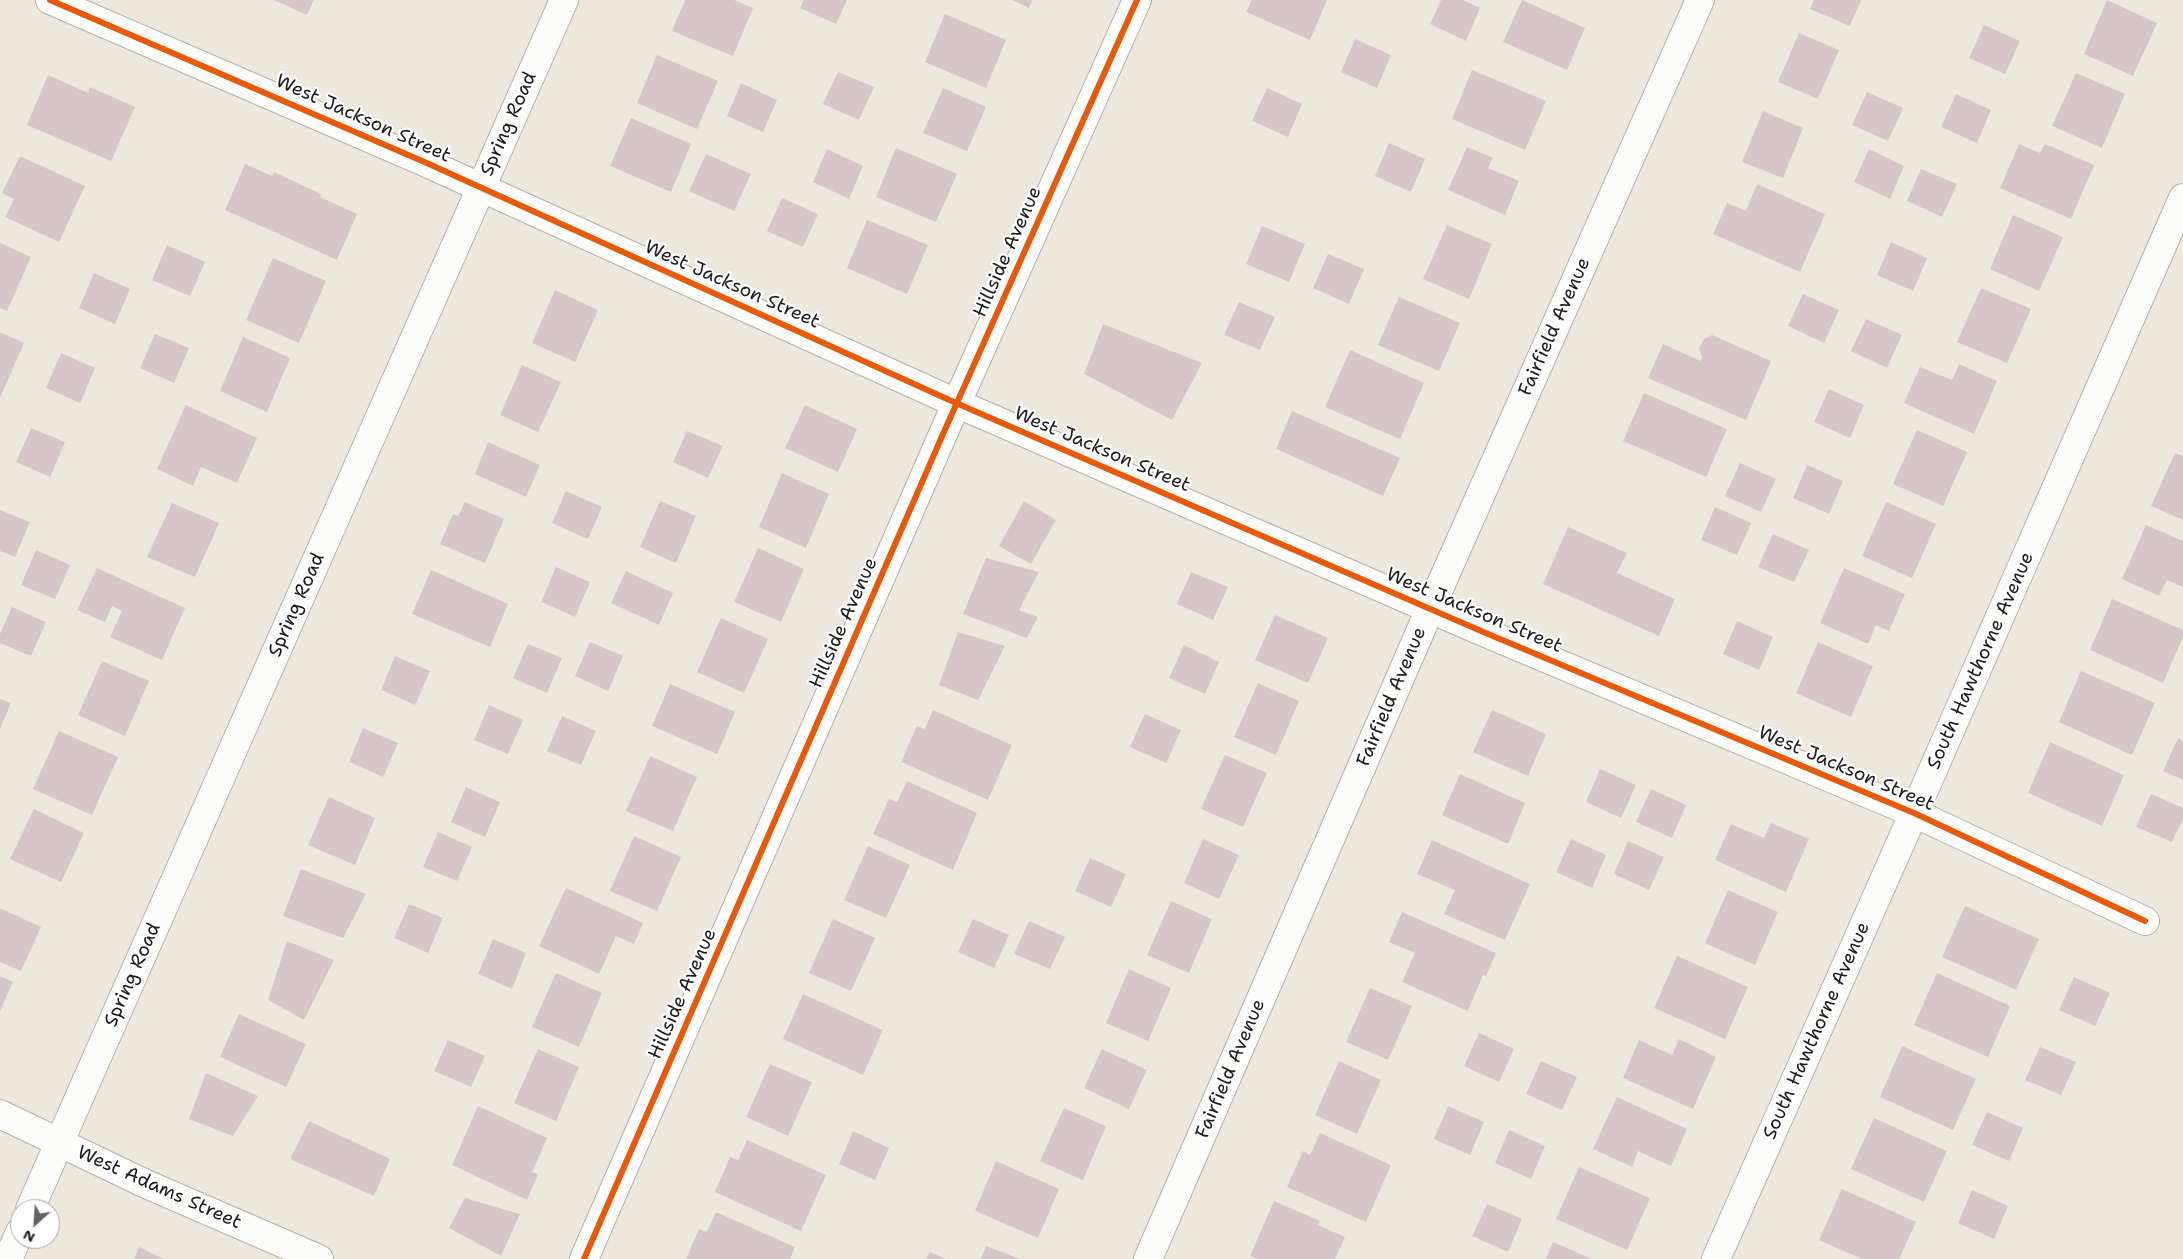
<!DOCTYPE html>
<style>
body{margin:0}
#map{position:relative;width:2183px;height:1259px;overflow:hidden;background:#ede8dc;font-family:"Shantell Sans",sans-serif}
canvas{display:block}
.north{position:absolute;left:10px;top:1199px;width:50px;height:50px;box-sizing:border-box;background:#fff;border:1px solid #a4a4a4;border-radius:50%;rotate:206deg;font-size:14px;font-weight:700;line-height:20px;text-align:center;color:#1c1c1c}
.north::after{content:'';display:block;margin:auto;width:18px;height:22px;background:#65635f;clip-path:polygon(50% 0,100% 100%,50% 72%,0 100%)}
</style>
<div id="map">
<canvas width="2183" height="1259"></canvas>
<div class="north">N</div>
</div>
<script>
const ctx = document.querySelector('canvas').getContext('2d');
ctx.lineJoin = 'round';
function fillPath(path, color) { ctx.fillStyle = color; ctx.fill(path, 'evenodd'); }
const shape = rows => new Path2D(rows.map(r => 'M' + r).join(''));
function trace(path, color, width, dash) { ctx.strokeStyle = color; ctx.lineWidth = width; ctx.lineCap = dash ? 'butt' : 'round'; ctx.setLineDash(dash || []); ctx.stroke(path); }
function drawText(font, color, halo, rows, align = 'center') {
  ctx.font = font + ' "Shantell Sans",sans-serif'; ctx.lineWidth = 4.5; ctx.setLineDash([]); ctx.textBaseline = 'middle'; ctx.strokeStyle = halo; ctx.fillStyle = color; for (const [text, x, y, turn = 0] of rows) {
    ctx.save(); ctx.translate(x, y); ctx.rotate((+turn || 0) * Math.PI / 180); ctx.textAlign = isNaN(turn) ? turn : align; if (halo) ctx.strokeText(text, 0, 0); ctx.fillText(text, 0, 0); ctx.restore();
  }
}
fillPath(shape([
 [274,0,314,0,307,15],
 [685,0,734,0,753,8,733,56,672,31],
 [804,0,847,0,836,24,800,8],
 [1012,0,1032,0,1029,8],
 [1252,0,1327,0,1310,40,1246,12],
 [1441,0,1463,0,1480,8,1466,41,1430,24],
 [1522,0,1585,28,1567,70,1503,42],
 [1814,0,1861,0,1850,26,1810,9],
 [2107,0,2157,23,2133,76,2084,54],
 [945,14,1006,40,986,88,925,62],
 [1984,25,2020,41,2005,74,1969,58],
 [1799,33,1839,50,1818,99,1778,82],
 [1355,39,1391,55,1377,88,1341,72],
 [657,55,718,81,697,129,637,103],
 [1472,70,1546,101,1525,150,1452,119],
 [838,72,874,87,859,120,823,104],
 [2076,73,2125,94,2102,148,2052,126],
 [48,75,88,93,90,87,135,107,111,161,27,125],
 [741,83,777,100,763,132,727,116],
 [943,88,986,107,967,151,923,133],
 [1267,88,1302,104,1288,137,1252,121],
 [1867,92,1903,108,1888,141,1852,125],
 [1956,94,1991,110,1977,143,1941,127],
 [1763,111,1803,128,1783,178,1742,162],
 [631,118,691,144,671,192,610,166],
 [1389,143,1425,159,1411,192,1375,176],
 [2019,144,2040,153,2045,144,2094,165,2071,219,2000,188],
 [1467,147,1493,158,1488,168,1519,181,1505,215,1448,190],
 [896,148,957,174,936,222,876,197],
 [827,149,863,166,849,199,813,182],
 [1869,149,1904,166,1890,199,1854,182],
 [706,154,751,174,734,211,689,191],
 [20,156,85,186,59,242,5,217,14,199,2,193],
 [245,164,272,176,274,172,321,194,320,197,357,214,337,260,225,210],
 [1921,169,1957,184,1942,217,1907,201],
 [1757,184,1825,214,1800,272,1713,234,1727,203,1746,211],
 [782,198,818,214,803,247,767,231],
 [2013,215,2063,237,2039,291,1990,269],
 [867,220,928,245,907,294,847,268],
 [1447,225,1492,244,1469,299,1423,279],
 [1262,226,1305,244,1289,282,1246,264],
 [1891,242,1927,258,1913,291,1877,275],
 [0,243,31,257,7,311,0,308],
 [167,245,205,262,190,296,152,280],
 [1328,254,1364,269,1349,304,1313,288],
 [273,258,326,281,299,343,246,320],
 [94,273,130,289,115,324,79,308],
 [1981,288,2031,309,2007,363,1957,342],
 [555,290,598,310,575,362,532,343],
 [1803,294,1839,310,1824,343,1788,326],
 [1399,297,1460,323,1439,371,1378,345],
 [1239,302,1275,317,1260,350,1224,335],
 [1866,319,1902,335,1887,368,1851,351],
 [1103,324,1202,363,1172,420,1084,374],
 [0,332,24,343,0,398],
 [155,334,189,348,174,383,140,368],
 [1712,335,1771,361,1746,420,1648,378,1663,344,1701,361,1702,357,1699,348,1704,339],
 [243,337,290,358,267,412,220,391],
 [1350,350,1424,383,1400,439,1325,407],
 [61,353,95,368,80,403,46,388],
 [1959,364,1997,381,1974,434,1904,403,1920,367,1952,380],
 [522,365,561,382,538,432,500,415],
 [1829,389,1864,405,1850,438,1814,422],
 [1644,393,1727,429,1706,477,1623,441],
 [186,405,257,438,237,483,201,467,193,486,157,469],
 [805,405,857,429,838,472,785,448],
 [1292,411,1400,458,1383,496,1276,449],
 [31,428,65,442,50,477,16,462],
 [1917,430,1967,452,1943,506,1893,484],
 [687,431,723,446,708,478,673,462],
 [488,442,540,465,526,497,475,474],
 [2175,453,2183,456,2183,520,2151,506],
 [1740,463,1776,479,1761,512,1725,496],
 [1807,465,1843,481,1829,514,1793,498],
 [782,473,829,494,806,548,759,527],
 [566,491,602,507,588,539,552,523],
 [660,501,696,516,676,563,640,547],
 [1024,501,1056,520,1031,564,999,546],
 [465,502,504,519,485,563,440,544,453,514,458,516],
 [1886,502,1936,524,1912,578,1862,556],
 [172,503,219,523,195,577,147,557],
 [1715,507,1751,523,1737,555,1701,540],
 [0,510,30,522,15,557,0,551],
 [2146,525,2183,541,2183,587,2167,580,2159,596,2122,579],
 [1568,527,1627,553,1617,573,1675,599,1659,636,1543,584],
 [1773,534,1809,550,1794,582,1758,567],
 [758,548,804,569,781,622,734,602],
 [36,550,70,565,55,599,21,585],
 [986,558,1039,572,1019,610,1038,617,1027,638,963,614],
 [556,567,590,582,575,617,541,602],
 [97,568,185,608,162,660,110,637,122,611,112,606,105,622,77,610],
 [1844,568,1905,594,1889,631,1876,625,1868,644,1820,623],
 [431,570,508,604,490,647,412,614],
 [626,571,673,593,659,625,611,603],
 [1191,572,1228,587,1213,620,1177,604],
 [2112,599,2183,630,2183,637,2163,683,2090,650],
 [12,607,46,622,31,656,0,643,0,634],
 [1275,615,1328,638,1308,683,1255,660],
 [721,618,768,639,744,693,697,672],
 [1737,621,1773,637,1759,670,1723,654],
 [958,632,1005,646,978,700,939,685],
 [590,642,623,656,608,691,575,676],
 [1818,642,1873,666,1851,717,1796,693],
 [528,644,562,658,547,693,513,678],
 [1184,645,1219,662,1205,694,1169,678],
 [395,656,430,671,415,705,381,690],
 [102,661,149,681,125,736,78,715],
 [2081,671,2155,703,2132,755,2059,722],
 [1258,683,1299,701,1276,755,1234,737],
 [670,684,735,712,717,754,652,726],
 [0,699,11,703,0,729],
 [489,705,523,720,508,754,474,740],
 [933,710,1012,745,988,800,901,762,917,726,925,729],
 [1492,710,1546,734,1528,776,1473,752],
 [1145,714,1181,730,1166,763,1130,747],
 [562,716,596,731,581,765,547,751],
 [363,728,398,743,383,777,349,762],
 [59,731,118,757,92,815,33,789],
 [2178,738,2183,741,2183,780,2163,771],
 [2050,742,2124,775,2102,826,2028,793],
 [1225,755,1267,773,1243,827,1201,809],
 [650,756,697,777,673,831,626,811],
 [1600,769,1636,785,1621,818,1586,802],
 [1460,774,1525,803,1508,844,1442,815],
 [907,781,977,813,953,870,873,834,889,799,897,802],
 [466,787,500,802,485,837,451,822],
 [1651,789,1686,805,1672,838,1636,822],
 [2151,794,2183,808,2183,819,2172,842,2136,827],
 [329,797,375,818,355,865,308,845],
 [34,809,84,833,61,882,10,859],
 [1771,823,1809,839,1786,892,1715,860,1731,824,1764,838],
 [438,832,472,847,457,881,423,867],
 [634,836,681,857,657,911,610,891],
 [1203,839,1239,855,1219,899,1184,883],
 [1571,839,1606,855,1592,888,1556,872],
 [1432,840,1530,884,1505,940,1444,914,1455,890,1417,874],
 [1628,841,1664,857,1649,890,1614,874],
 [868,846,910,865,886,918,844,900],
 [1090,858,1126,874,1111,907,1075,891],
 [301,869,366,894,343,938,283,916],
 [566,888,643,923,634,944,616,936,599,974,539,946],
 [1728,890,1778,912,1755,965,1705,943],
 [1171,901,1212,919,1189,973,1147,955],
 [409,904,443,918,428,953,394,938],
 [1965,906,2039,939,2016,990,1942,957],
 [0,908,41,927,21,971,0,962],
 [1402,912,1496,953,1486,976,1483,975,1468,1011,1402,982,1415,953,1389,942],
 [833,919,875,938,851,991,809,973],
 [973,919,1009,935,994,968,958,952],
 [1029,921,1065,937,1050,969,1014,954],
 [493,939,526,953,512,989,478,974],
 [287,941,334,960,304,1020,268,1000],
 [1677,956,1748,987,1725,1039,1654,1008],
 [1129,969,1171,988,1148,1041,1106,1023],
 [556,973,602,993,579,1047,532,1027],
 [1937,973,2010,1006,1988,1057,1914,1025],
 [0,976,13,982,0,1011],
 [2074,977,2110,993,2095,1026,2059,1010],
 [1370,988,1412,1006,1388,1060,1346,1042],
 [803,994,883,1030,863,1075,783,1039],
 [239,1014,306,1044,286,1087,220,1057],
 [1479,1033,1514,1049,1499,1082,1464,1066],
 [1679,1039,1716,1057,1693,1109,1623,1078,1639,1040,1672,1055],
 [448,1040,485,1056,471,1087,434,1071],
 [1902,1046,1976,1079,1953,1130,1880,1097],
 [2040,1047,2076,1062,2061,1095,2025,1080],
 [538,1049,579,1067,556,1121,514,1103],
 [1102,1049,1147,1070,1129,1109,1084,1088],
 [1339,1061,1381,1080,1357,1134,1315,1115],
 [1541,1061,1577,1077,1562,1110,1526,1094],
 [770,1064,812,1082,788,1136,746,1117],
 [206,1073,258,1096,233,1136,189,1119],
 [1617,1097,1687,1129,1671,1166,1638,1151,1632,1167,1593,1149],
 [478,1106,547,1138,532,1172,538,1174,527,1200,452,1165],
 [1448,1106,1484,1122,1470,1155,1434,1139],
 [1064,1108,1106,1126,1083,1180,1040,1161],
 [1987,1112,2023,1128,2009,1161,1972,1145],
 [1874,1118,1947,1151,1924,1202,1851,1169],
 [309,1121,390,1159,374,1196,290,1159],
 [1509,1130,1545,1146,1531,1179,1495,1163],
 [853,1131,889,1148,875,1180,839,1164],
 [1320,1133,1391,1165,1366,1222,1287,1187,1303,1151,1310,1155],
 [747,1140,826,1175,801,1231,715,1192,730,1157,738,1160],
 [996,1161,1059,1189,1038,1238,975,1211],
 [1579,1167,1650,1198,1627,1250,1556,1219],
 [1842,1189,1916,1222,1899,1259,1862,1259,1819,1240],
 [1972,1190,2008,1206,1994,1239,1958,1223],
 [465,1198,520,1214,501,1256,449,1228],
 [1274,1201,1320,1221,1318,1225,1345,1237,1335,1259,1257,1259,1250,1256],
 [1487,1204,1522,1219,1508,1252,1472,1236],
 [716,1212,795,1247,790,1259,686,1259,699,1229,707,1232],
 [1553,1242,1592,1259,1546,1259],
 [986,1246,1020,1259,981,1259],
 [139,1247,164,1259,134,1259],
 [930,1252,946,1259,926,1259]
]), '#d6c6c7');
const minor = shape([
 [50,0,429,164,956,403,1481,631,1914,813,2145,921],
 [0,1114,146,1184,319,1259],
 [584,1259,943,434,1137,0],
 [1148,1259,1430,609,1700,0],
 [1716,1259,1932,772,2183,198]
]);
const tertiary = shape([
 [30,1209,564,0],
 [8,1259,20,1232]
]);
trace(minor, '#b3afa8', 30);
trace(tertiary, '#b3afa8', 30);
trace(minor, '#fcfcfa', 28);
trace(tertiary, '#fcfcfa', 28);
trace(shape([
 [50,0,429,164,956,403,1481,631,1914,813,2145,921],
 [584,1259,943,434,1137,0]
]), '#e8590c', 6);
drawText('19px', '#1c1c1c', '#fff', [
 ["West Jackson Street",363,119,24],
 ["Spring Road",509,124,-66],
 ["Hillside Avenue",1008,252,-66],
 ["West Jackson Street",732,285,24],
 ["Fairfield Avenue",1555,327,-66],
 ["West Jackson Street",1102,450,23],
 ["Spring Road",297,605,-66],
 ["West Jackson Street",1474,611,23],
 ["Hillside Avenue",844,623,-66],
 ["South Hawthorne Avenue",1981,661,-66],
 ["Fairfield Avenue",1392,697,-67],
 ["West Jackson Street",1846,769,23],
 ["Spring Road",133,975,-66],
 ["Hillside Avenue",683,994,-66],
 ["South Hawthorne Avenue",1817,1031,-66],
 ["Fairfield Avenue",1231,1069,-67],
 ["West Adams Street",159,1188,24]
]);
</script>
